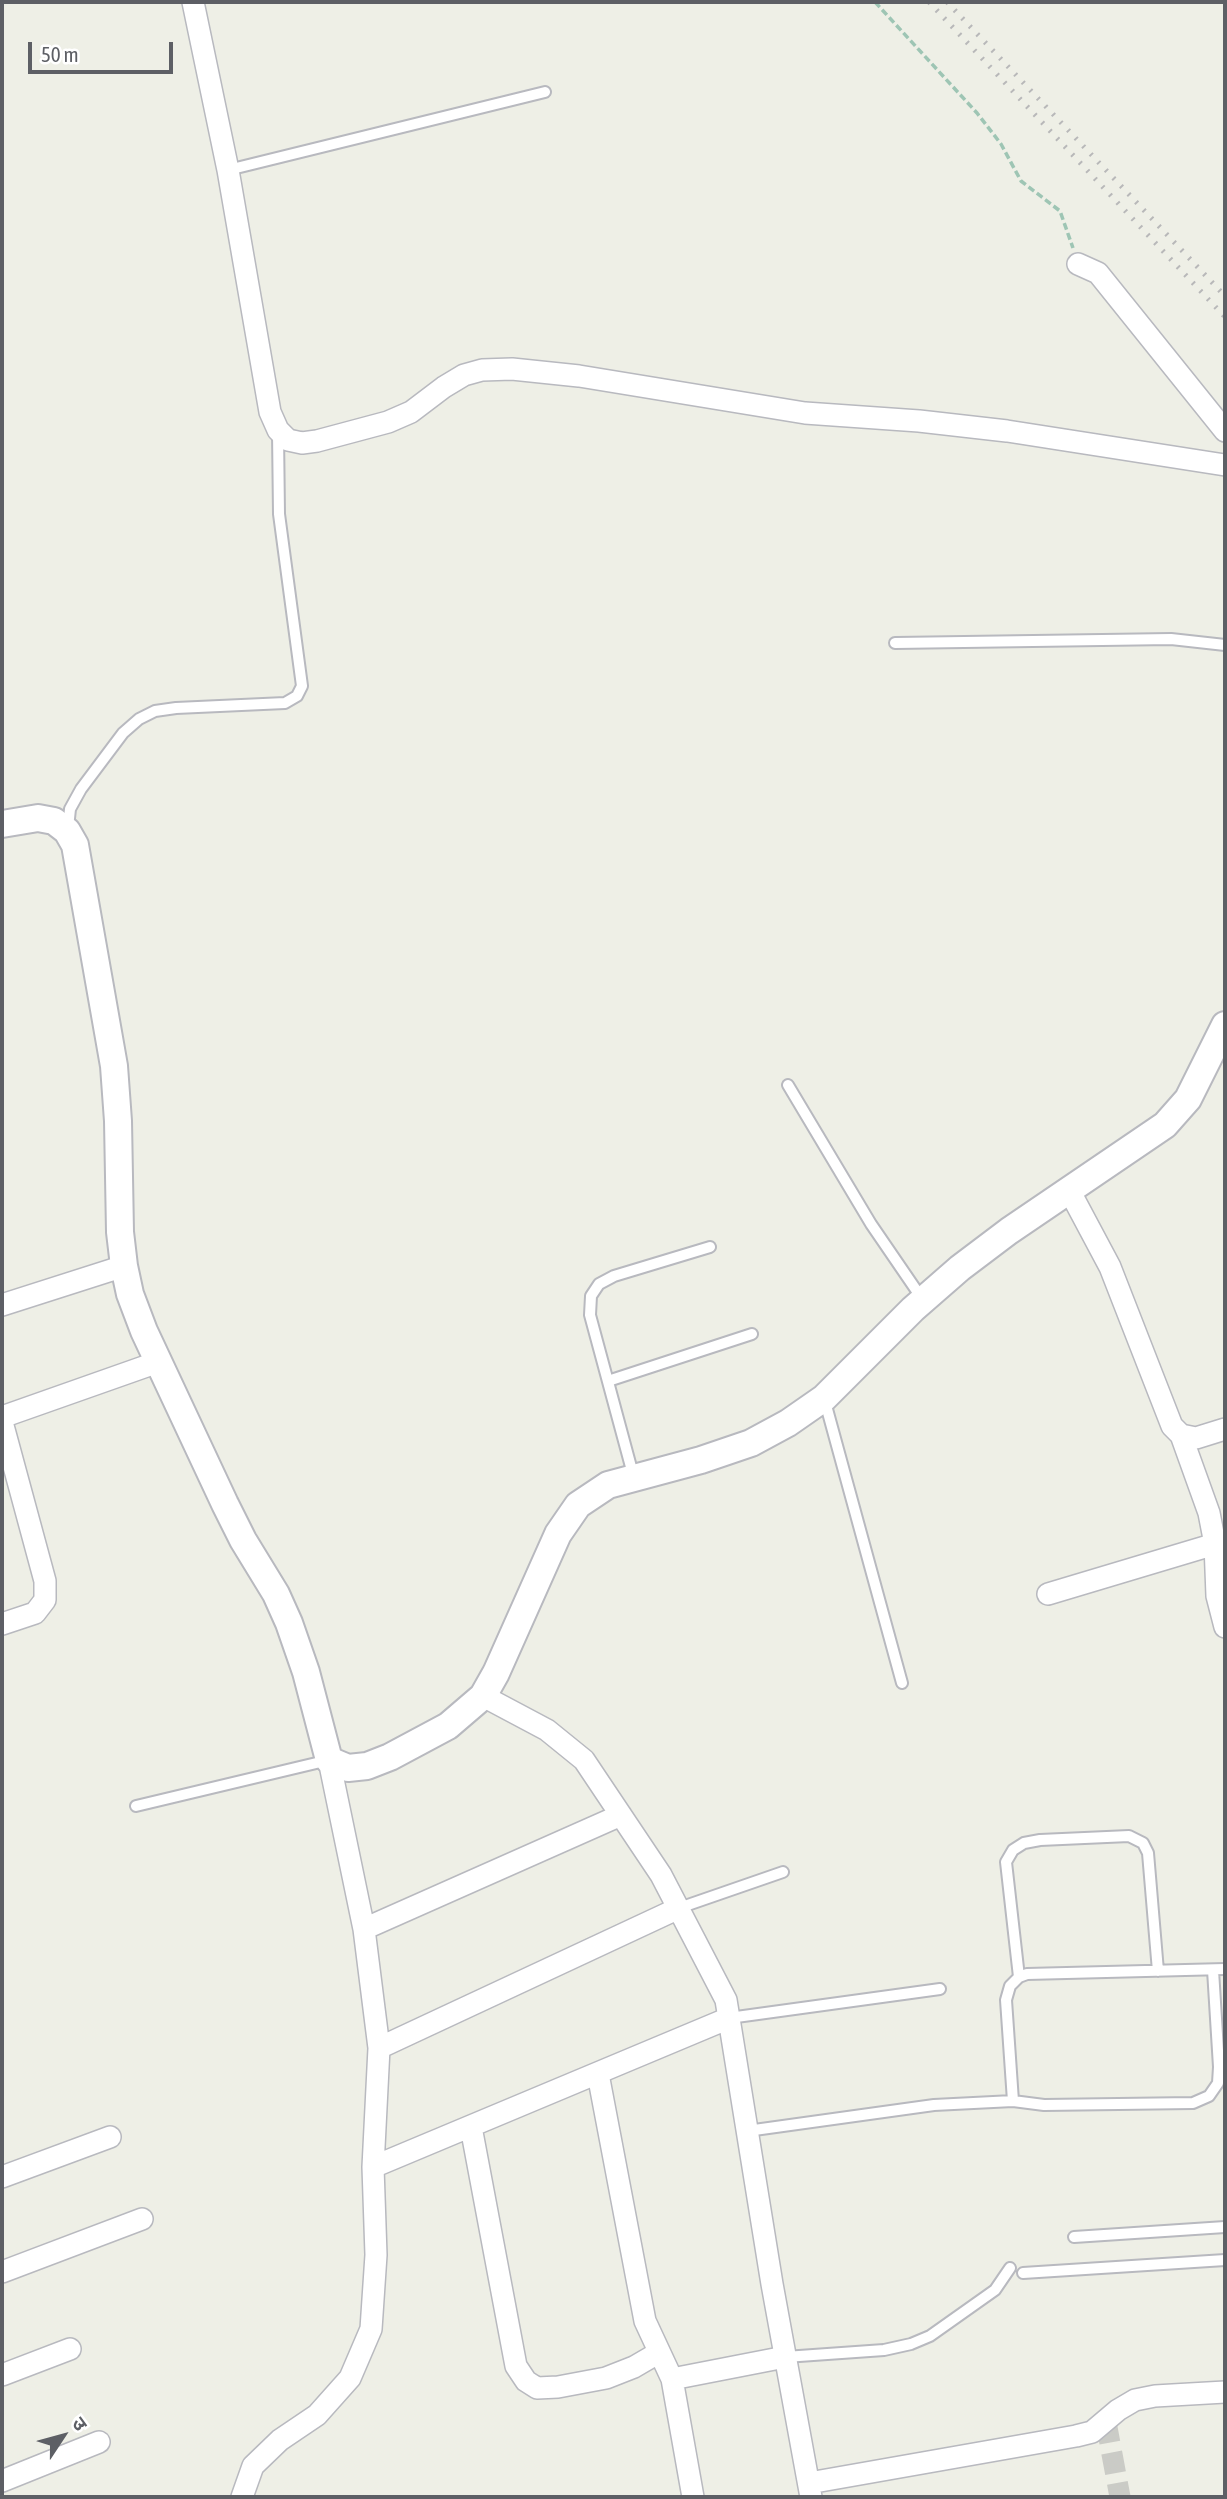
<!DOCTYPE html>
<meta charset="utf-8">
<style>
body{margin:0}
#map{position:relative;width:1227px;height:2499px;overflow:hidden;background:#eeefe6;font-family:"Asap Condensed","Noto Sans Devanagari",sans-serif}
canvas{display:block}
.frame{position:absolute;inset:0;border:4px solid #5d5f65;pointer-events:none}
.north{position:absolute;left:28px;top:2401px;width:70px;height:70px;-webkit-text-stroke:5px #fff;paint-order:stroke;rotate:54deg;font-size:19px;font-weight:700;line-height:28px;text-align:center;color:#5d5f65}
.north::after{content:'';display:block;margin:auto;width:24px;height:32px;background:#5d5f65;clip-path:polygon(50% 0,100% 100%,50% 72%,0 100%)}
.scale{position:absolute;left:28px;top:42px;width:145px;height:32px;box-sizing:border-box;border:4px solid #5d5f65;border-top:0;padding-left:9px;font-size:21px;line-height:24px;white-space:nowrap;color:#5d5f65;-webkit-text-stroke:5px #fff;paint-order:stroke}
</style>
<div id="map">
<canvas width="1227" height="2499"></canvas>
<div class="frame"></div>
<div class="north">उ</div>
<div class="scale">50 m</div>
</div>
<script>
const ctx = document.querySelector('canvas').getContext('2d');
ctx.lineJoin = 'round';
const shape = rows => new Path2D(rows.map(r => 'M' + r).join(''));
function trace(path, color, width, dash) { ctx.strokeStyle = color; ctx.lineWidth = width; ctx.lineCap = dash ? 'butt' : 'round'; ctx.setLineDash(dash || []); ctx.stroke(path); }
trace(shape([
 [1106,2422,1120,2497]
]), '#cacbc6', 21, [21, 10]);
const service = shape([
 [228,170,545,92],
 [895,643,1171,639,1225,645],
 [68,828,70,809,81,789,123,733,139,719,155,711,176,708,285,703,297,696,302,686,279,514,278,433],
 [788,1085,871,1224,923,1300],
 [608,1381,752,1334],
 [824,1398,902,1683],
 [634,1478,590,1315,591,1296,599,1284,614,1276,710,1247],
 [136,1806,329,1760],
 [679,1908,783,1872],
 [1019,1977,1006,1862,1013,1850,1024,1843,1040,1840,1129,1836,1143,1843,1148,1853,1158,1971],
 [729,2018,940,1989],
 [1013,2101,1006,2000,1010,1986,1019,1977,1027,1974,1225,1969],
 [747,2131,934,2105,1013,2101,1044,2105,1193,2103,1209,2096,1218,2083,1219,2067,1213,1970],
 [1074,2237,1225,2227],
 [1023,2273,1225,2260],
 [785,2357,884,2350,911,2344,930,2336,995,2290,1010,2268]
]);
const minor = shape([
 [193,2,228,170,270,412,278,430,288,440,302,443,317,441,388,422,411,412,444,387,464,375,482,370,512,369,579,376,805,413,919,421,1007,431,1225,465],
 [1078,264,1098,273,1225,431],
 [1069,1190,1110,1267,1172,1426,1181,1435,1196,1438,1225,1429],
 [2,1305,124,1266],
 [2,1417,158,1362],
 [2,1422,45,1581,45,1600,35,1613,2,1624],
 [1181,1435,1209,1513,1215,1544,1225,1541],
 [1048,1594,1215,1544,1217,1596,1225,1627],
 [483,1696,547,1730,584,1760,661,1875,726,2000,772,2284,811,2497],
 [364,1929,621,1815],
 [379,2048,679,1908],
 [598,2074,645,2321,672,2379],
 [471,2127,516,2366,526,2381,537,2388,558,2387,606,2378,634,2367,658,2353],
 [373,2167,729,2018],
 [2,2177,110,2137],
 [2,2272,142,2219],
 [2,2375,70,2349],
 [2,2481,99,2442],
 [809,2483,1076,2436,1092,2432,1118,2410,1135,2400,1155,2396,1225,2392],
 [242,2497,253,2466,280,2440,317,2415,350,2378,371,2329,376,2255,373,2167,379,2048,364,1929,329,1760],
 [693,2497,672,2379,785,2357]
]);
const tertiary = shape([
 [2,824,38,818,54,821,67,831,75,845,114,1066,118,1121,120,1232,124,1266,130,1294,144,1331,225,1504,243,1540,276,1594,289,1623,306,1672,329,1760,348,1768,367,1766,390,1757,448,1726,483,1696,496,1673,558,1534,578,1505,608,1485,701,1460,751,1443,788,1423,824,1398,913,1309,960,1268,1009,1231,1165,1125,1188,1099,1225,1025]
]);
trace(service, '#b8b9bf', 14);
trace(minor, '#b8b9bf', 24);
trace(tertiary, '#b8b9bf', 30);
trace(shape([
 [875,2,977,113,1001,144,1021,181,1060,211,1073,248]
]), '#9ec5b4', 3.5, [7, 3.5]);
trace(service, '#fff', 10);
trace(minor, '#fff', 21);
trace(tertiary, '#fff', 26);
trace(shape([
 [929,2,1225,317],
 [947,2,1225,296]
]), '#b8b8b9', 5, [2, 9]);
</script>
